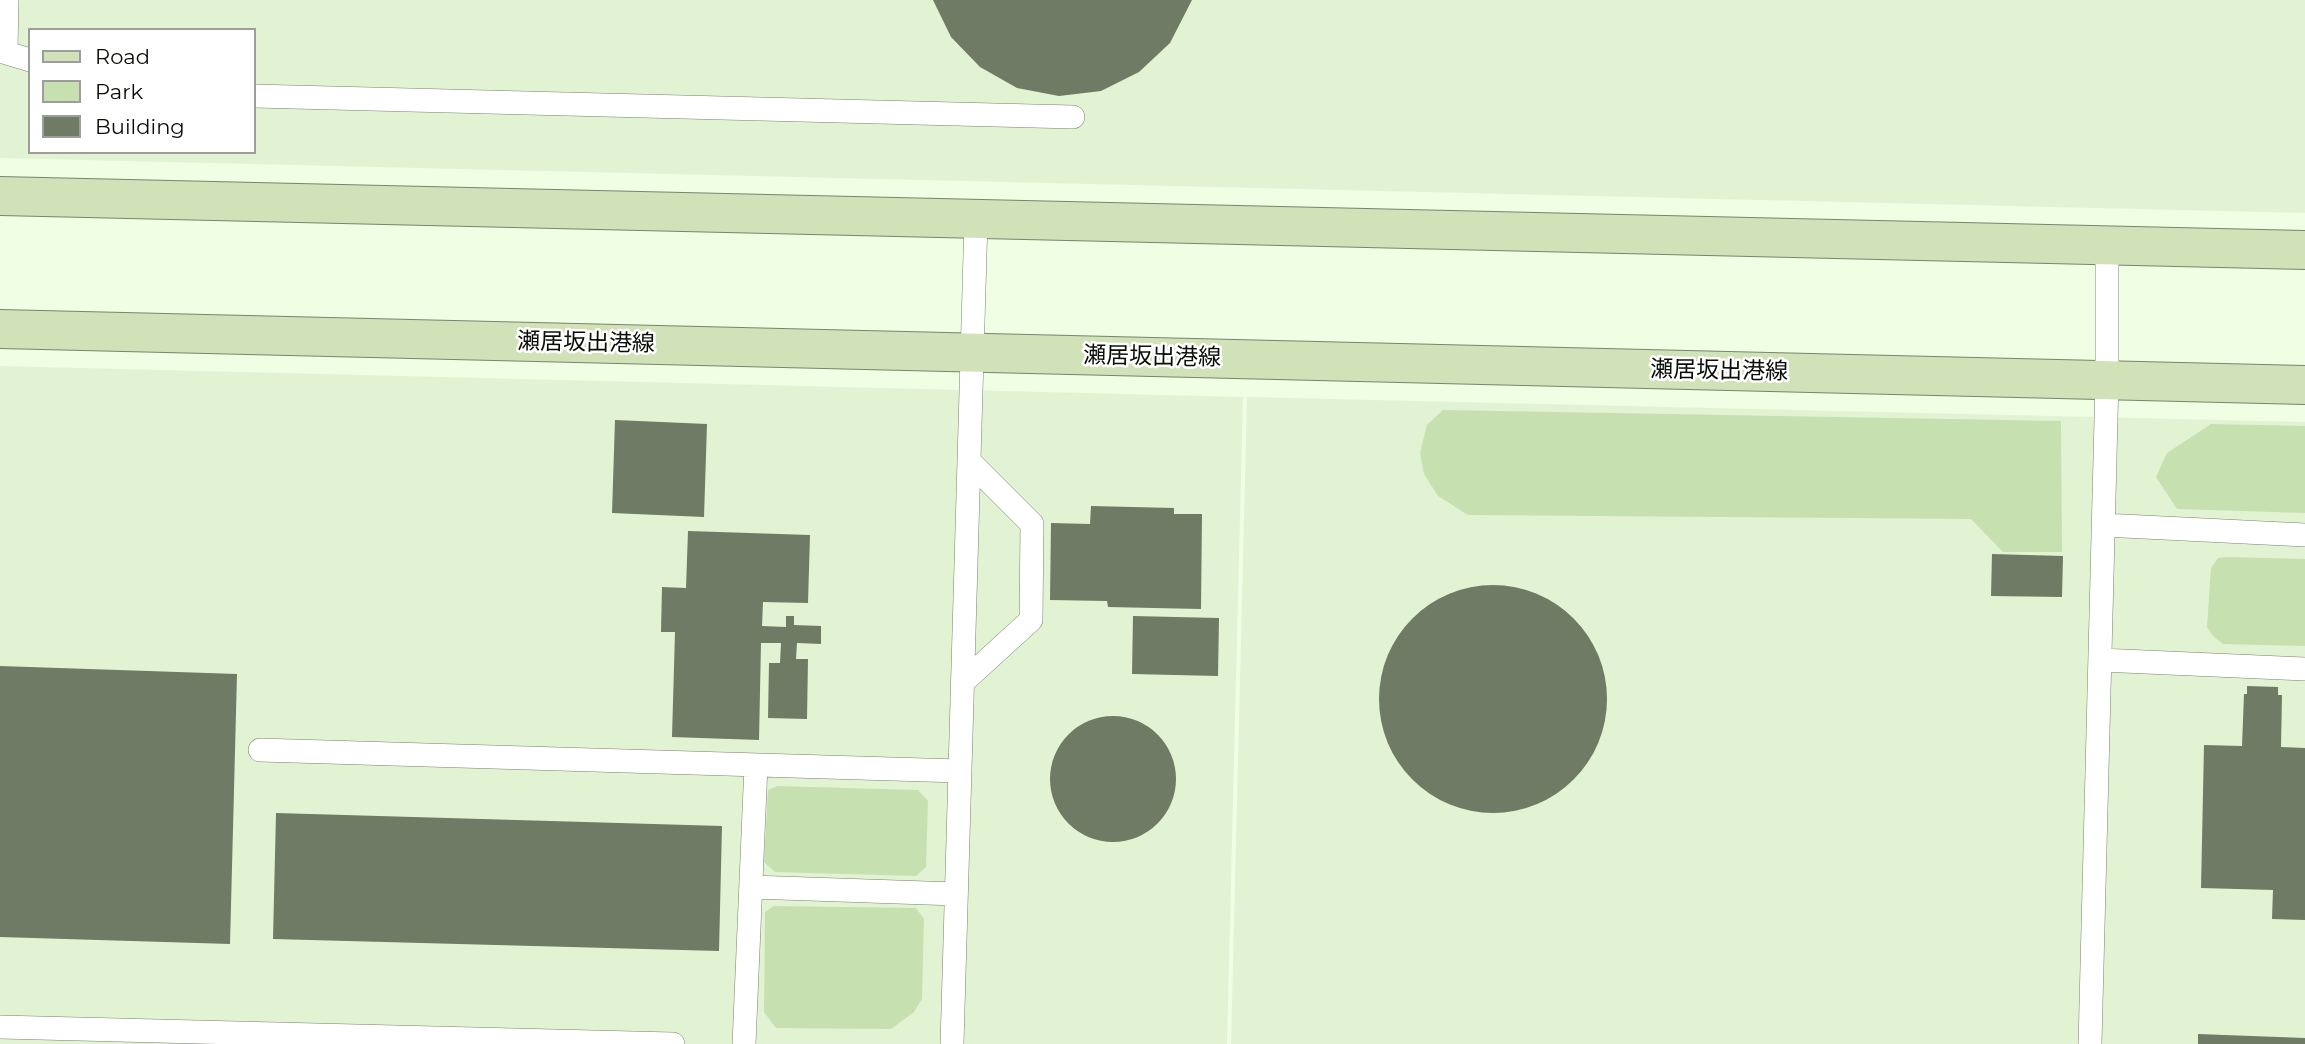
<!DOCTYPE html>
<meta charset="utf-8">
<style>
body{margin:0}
#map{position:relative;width:2305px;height:1044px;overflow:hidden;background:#f0fee4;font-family:Montserrat,sans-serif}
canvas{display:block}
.legend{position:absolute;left:28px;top:28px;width:228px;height:126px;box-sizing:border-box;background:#fff;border:2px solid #9d9e9b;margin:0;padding:9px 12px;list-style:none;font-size:21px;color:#090d06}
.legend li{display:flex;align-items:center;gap:14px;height:35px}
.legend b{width:35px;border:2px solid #9d9e9b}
</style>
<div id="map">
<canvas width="2305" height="1044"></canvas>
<ul class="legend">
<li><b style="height:9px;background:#d1e1b8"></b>Road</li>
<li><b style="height:19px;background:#c7e0af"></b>Park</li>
<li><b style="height:19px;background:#6f7b64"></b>Building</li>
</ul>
</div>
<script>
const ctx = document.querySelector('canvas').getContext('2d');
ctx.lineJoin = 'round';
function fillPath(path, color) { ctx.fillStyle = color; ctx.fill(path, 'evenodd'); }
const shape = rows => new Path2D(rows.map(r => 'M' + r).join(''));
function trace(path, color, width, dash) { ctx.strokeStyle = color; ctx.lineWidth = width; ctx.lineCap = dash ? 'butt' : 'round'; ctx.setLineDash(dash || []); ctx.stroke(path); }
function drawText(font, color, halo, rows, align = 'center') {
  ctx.font = font + ' Montserrat,"Noto Sans JP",sans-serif'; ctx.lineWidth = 5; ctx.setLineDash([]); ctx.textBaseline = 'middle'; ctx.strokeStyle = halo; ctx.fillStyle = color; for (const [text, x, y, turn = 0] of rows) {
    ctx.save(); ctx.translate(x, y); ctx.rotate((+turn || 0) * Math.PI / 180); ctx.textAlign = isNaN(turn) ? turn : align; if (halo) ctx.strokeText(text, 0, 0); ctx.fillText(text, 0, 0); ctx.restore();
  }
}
fillPath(shape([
 [0,0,2305,0,2305,213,0,158],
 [30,30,254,30,254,152,30,152],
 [0,366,1243,397,1227,1044,0,1044],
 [1247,397,2305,422,2305,1044,1231,1044]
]), '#e2f3d3');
fillPath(shape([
 [1443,410,2061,421,2062,552,2003,552,1971,519,1468,515,1438,496,1424,474,1420,453,1427,425],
 [2211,424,2305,426,2305,513,2177,509,2156,477,2167,453],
 [2227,557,2305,559,2305,646,2223,644,2213,636,2207,627,2211,568,2218,558],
 [777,786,918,790,928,801,926,867,916,876,775,872,764,862,768,790],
 [774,906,916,908,924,919,922,999,914,1012,891,1029,776,1028,764,1012,765,912]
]), '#c7e0af');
fillPath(shape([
 [933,0,1192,0,1170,43,1139,72,1101,91,1059,96,1017,88,980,67,951,37],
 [615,420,707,424,704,517,612,513],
 [1091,506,1174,508,1174,514,1202,514,1201,609,1108,607,1107,601,1050,600,1051,523,1090,524],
 [688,531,810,535,808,603,763,602,762,626,786,627,786,616,794,616,794,625,821,626,821,644,797,643,796,659,808,659,807,719,768,718,769,663,780,663,781,643,761,643,759,740,672,737,675,632,661,632,662,587,686,588],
 [1992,554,2063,556,2062,597,1991,596],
 '1379 699a114 114 0 1 1 228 0a114 114 0 1 1-228 0Z',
 [1133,616,1219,618,1218,676,1132,674],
 [0,666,237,674,230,944,0,937],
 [2247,686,2278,687,2278,695,2282,695,2281,747,2305,748,2305,920,2272,919,2273,890,2201,888,2204,745,2242,746,2244,694,2247,694],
 '1050 779a63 63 0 1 1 126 0a63 63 0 1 1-126 0Z',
 [276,813,722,826,719,951,273,939],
 [2198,1034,2305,1038,2305,1044,2198,1044]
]), '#6f7b64');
const lane = shape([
 [0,51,30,60],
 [6,51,7,0],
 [254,96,1073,117],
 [2103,525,2305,535],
 [2100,660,2305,669],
 [962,683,1031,620,1032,524,969,461],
 [260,750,959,771],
 [751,887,956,894],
 [0,1027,673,1044],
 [744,1044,756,765],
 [952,1044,976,220],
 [2090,1044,2107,380,2107,246]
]);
const secondary = shape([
 [0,196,2305,250],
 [0,329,2305,385]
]);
trace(lane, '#78846d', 24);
trace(secondary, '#78846d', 40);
trace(lane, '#fff', 23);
trace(secondary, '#d1e1b8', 38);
drawText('23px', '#090d06', '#fff', [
 ["瀬居坂出港線",586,343,1],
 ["瀬居坂出港線",1152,357,1],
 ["瀬居坂出港線",1719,371,1]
]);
</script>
